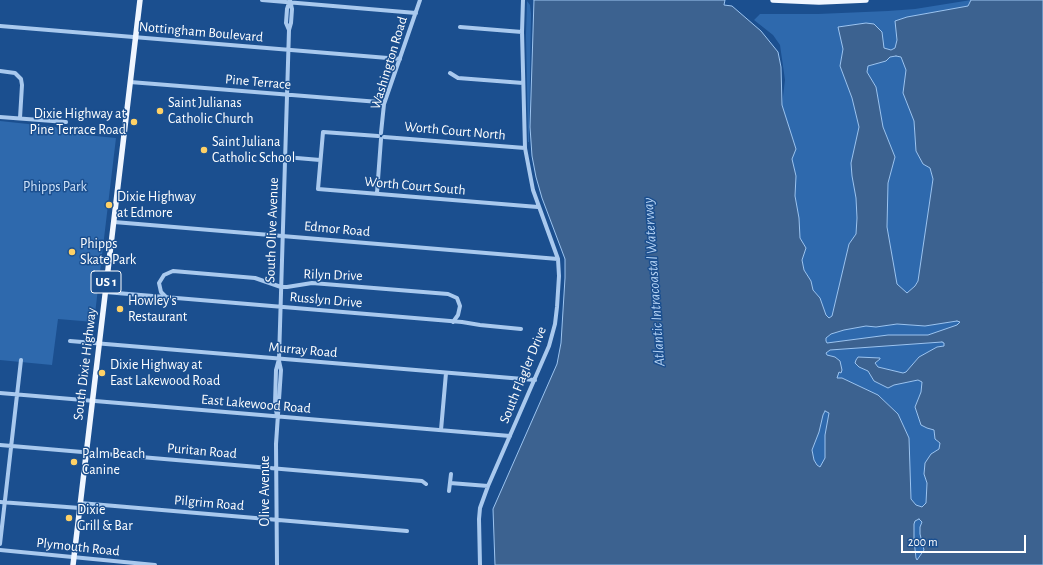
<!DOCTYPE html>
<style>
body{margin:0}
#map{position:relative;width:1043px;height:565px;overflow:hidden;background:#1b4f8f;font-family:"Alegreya Sans",sans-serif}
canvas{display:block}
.scale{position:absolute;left:901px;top:535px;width:125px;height:18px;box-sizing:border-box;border:2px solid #fff;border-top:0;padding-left:5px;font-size:12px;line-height:14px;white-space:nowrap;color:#fff;-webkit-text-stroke:3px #1b4f8f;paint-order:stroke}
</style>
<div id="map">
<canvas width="1043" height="565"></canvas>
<div class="scale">200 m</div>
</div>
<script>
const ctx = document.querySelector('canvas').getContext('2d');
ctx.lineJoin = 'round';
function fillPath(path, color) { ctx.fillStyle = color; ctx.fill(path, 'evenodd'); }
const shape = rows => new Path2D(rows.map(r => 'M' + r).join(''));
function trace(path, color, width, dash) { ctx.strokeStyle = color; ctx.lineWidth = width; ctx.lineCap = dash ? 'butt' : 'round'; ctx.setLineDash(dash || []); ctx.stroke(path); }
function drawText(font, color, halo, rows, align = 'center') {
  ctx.font = font + ' "Alegreya Sans",sans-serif'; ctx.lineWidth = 3; ctx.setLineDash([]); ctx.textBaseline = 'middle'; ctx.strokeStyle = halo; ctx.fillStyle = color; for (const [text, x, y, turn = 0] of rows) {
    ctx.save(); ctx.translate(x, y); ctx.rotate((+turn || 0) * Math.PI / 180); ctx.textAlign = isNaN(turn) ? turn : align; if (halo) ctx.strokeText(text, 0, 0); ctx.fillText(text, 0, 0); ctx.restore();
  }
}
fillPath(shape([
 [971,0,968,6,907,17,896,21,897,40,895,48,891,50,886,49,839,27,843,49,840,66,852,98,859,127,851,163,852,176,856,198,857,218,856,234,849,244,832,316,829,318,826,315,820,298,813,290,811,281,804,270,802,260,806,248,800,238,799,218,795,196,796,176,792,159,796,149,782,105,785,80,780,45,773,35,754,20,760,14,818,14,888,11,915,9],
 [527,1,530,5,531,14,529,142,528,142,526,35],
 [896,56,901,57,906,70,903,93,914,121,916,151,923,164,930,168,933,179,918,281,915,286,907,294,897,284,887,227,888,183,895,157,883,127,876,87,867,72,868,66,886,61,890,57],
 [0,121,56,127,59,131,65,133,116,138,94,322,58,319,52,365,0,360],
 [957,321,961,322,957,325,947,329,928,335,888,335,827,343,826,341,826,338,831,334,844,330,866,326,876,327,897,324,925,326],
 [942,342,944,343,944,346,937,347,919,357,906,372,903,374,877,367,875,363,880,359,880,358,872,358,859,367,868,371,874,381,888,388,894,385,919,380,922,382,921,392,915,407,927,428,934,430,935,439,940,443,939,449,931,454,924,474,927,483,926,503,922,507,916,505,911,499,909,438,898,414,878,395,842,378,836,378,839,372,835,357,827,355,825,353,830,350],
 [826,410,829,413,825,435,825,458,821,467,817,465,814,460,812,450,819,432,823,415],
 [919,519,922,522,920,534,924,550,917,561,914,540,914,524,915,521]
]), '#2e69ad');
const water = shape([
 [534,0,725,0,724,5,732,6,761,31,778,52,781,67,782,105,796,149,792,159,796,176,795,196,799,218,800,238,806,248,802,260,804,270,811,281,813,290,820,298,826,315,829,318,832,316,849,244,856,234,857,218,856,198,852,176,851,163,859,127,852,98,840,66,843,49,838,27,866,23,874,24,882,32,884,48,891,50,895,48,897,40,895,21,907,17,968,6,971,0,1043,0,1043,565,495,565,493,509,557,364,561,343,565,278,565,259,542,198,536,177,532,156,530,127,534,0],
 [896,56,901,57,906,70,903,93,914,121,916,151,923,164,930,168,933,179,918,281,915,286,907,293,897,284,887,227,888,183,895,157,883,127,876,87,867,72,868,66,886,61,890,57,896,56],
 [957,321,960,322,957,325,928,335,888,335,827,343,826,341,826,338,831,334,844,330,866,326,876,327,897,324,925,326,957,321],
 [942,342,944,343,944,346,937,347,919,357,906,372,903,373,878,367,875,363,880,359,880,358,858,357,856,360,855,363,859,367,868,371,874,381,888,388,894,385,918,380,922,382,921,392,915,407,921,425,927,428,934,430,935,439,940,443,939,449,931,454,925,463,924,474,927,483,926,503,922,507,916,505,911,499,909,438,898,414,878,395,842,378,837,378,839,372,841,373,842,370,840,361,835,357,827,355,826,353,830,350,942,342],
 [825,411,829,413,825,435,825,458,820,467,817,465,814,460,812,450,819,432,823,415,825,411],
 [919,519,922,522,920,527,920,534,924,550,917,560,916,558,914,540,914,524,915,521,919,519]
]);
fillPath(water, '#3c6290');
trace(water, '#9cc4f0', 1);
trace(shape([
 [262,0,416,13],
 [0,26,400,59],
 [460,27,522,32],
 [289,30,286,23,287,9,289,3],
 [0,71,15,73,21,79,22,85,20,118],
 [450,73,458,78,523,83],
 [130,82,379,102,384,104],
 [0,117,66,122],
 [381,133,384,104,420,0],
 [378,136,323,132,318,189,538,207],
 [384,137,525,148],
 [285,157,320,160],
 [377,193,381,139],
 [114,222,558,259],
 [105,292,462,322,480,325,521,329],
 [167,298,161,292,159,283,164,275,173,271,255,278,281,287,287,287,312,283,448,294,457,298,460,306,458,315,453,322],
 [70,341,535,380],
 [0,393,510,436],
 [277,416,275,404,276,370,279,359,289,30,291,23,292,9,290,0],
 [441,430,446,373],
 [0,445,422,481,426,484],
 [450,483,488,486],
 [449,491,451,474],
 [0,502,80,508],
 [80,503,407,531],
 [0,544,21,360],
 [0,550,155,565],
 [277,565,276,444,281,370,279,361],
 [480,565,479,519,480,508,488,486,549,346,555,324,557,307,559,276,558,259,533,190,525,148,522,32,523,0]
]), '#a9c9ee', 4);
trace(shape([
 [773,0,819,2,866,0],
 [73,565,140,0]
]), '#f0f6ff', 5.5);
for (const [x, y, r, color] of [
 [160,111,4,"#ffd166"],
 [134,122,4,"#ffd166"],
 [204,150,4,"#ffd166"],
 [109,205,4,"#ffd166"],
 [72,252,4,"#ffd166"],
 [120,309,4,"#ffd166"],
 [102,373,4,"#ffd166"],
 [74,462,4,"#ffd166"],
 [69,518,4,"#ffd166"]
]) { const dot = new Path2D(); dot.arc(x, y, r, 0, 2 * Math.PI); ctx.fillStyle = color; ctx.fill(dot); trace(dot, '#1b4f8f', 1.5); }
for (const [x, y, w] of [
 [106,282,30]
]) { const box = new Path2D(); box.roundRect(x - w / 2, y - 11, w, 22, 3); ctx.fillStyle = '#1b4f8f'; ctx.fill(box); trace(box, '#fff', 1); }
drawText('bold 13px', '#fff', null, [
 ["US 1",106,282]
]);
drawText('14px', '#fff', '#1b4f8f', [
 ["Nottingham Boulevard",201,32,5],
 ["Washington Road",389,63,-73],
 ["Pine Terrace",258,82,5],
 ["Worth Court North",455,131,5],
 ["Worth Court South",415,186,5],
 ["Edmor Road",337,229,5],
 ["South Olive Avenue",272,230,-88],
 ["Rilyn Drive",333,275,2],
 ["Russlyn Drive",326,300,5],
 ["Murray Road",303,350,5],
 ["South Dixie Highway",85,364,-83],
 ["South Flagler Drive",523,375,-68],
 ["East Lakewood Road",256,404,5],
 ["Puritan Road",202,451,5],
 ["Olive Avenue",265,491,-90],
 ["Pilgrim Road",209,503,5],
 ["Plymouth Road",78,547,6]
]);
drawText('14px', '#fff', '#1b4f8f', [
 ["Saint Julianas",168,103],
 ["Catholic Church",168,119],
 ["Dixie Highway at",126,114,"right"],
 ["Pine Terrace Road",126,130,"right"],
 ["Saint Juliana",212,142],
 ["Catholic School",212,158],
 ["Dixie Highway",117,197],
 ["at Edmore",117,213],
 ["Phipps",80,244],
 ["Skate Park",80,260],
 ["Howley's",128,301],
 ["Restaurant",128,317],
 ["Dixie Highway at",110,365],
 ["East Lakewood Road",110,381],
 ["Palm Beach",82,454],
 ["Canine",82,470],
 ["Dixie",77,510],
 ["Grill & Bar",77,526]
], 'left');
drawText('14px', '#cfe3fa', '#1b4f8f', [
 ["Phipps Park",55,187]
]);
drawText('italic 15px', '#b5d3f5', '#1b4f8f', [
 ["Atlantic Intracoastal Waterway",654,282,-94]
]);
</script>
